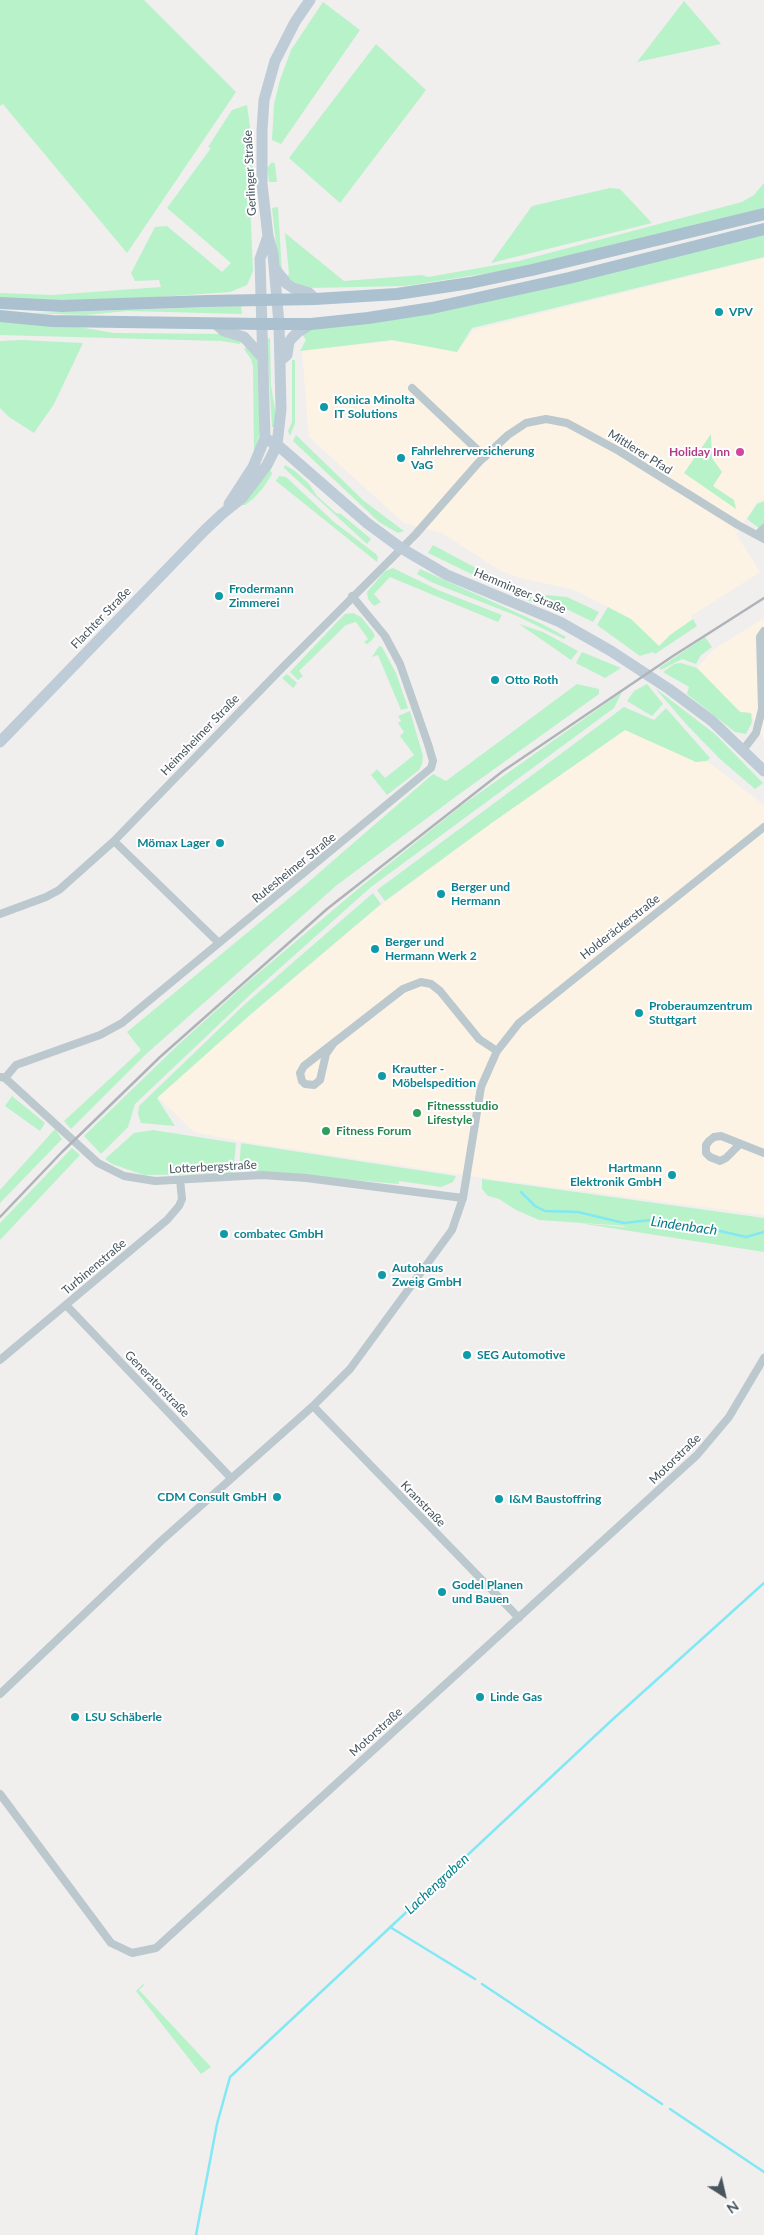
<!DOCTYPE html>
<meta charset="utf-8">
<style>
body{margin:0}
#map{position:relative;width:764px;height:2235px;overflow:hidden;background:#f1eeee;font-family:Lato,sans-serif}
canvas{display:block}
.north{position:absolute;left:699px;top:2170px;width:50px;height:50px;-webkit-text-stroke:4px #fff;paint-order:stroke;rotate:145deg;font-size:14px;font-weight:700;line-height:20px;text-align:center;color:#45545d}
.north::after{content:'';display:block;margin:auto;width:18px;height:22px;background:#45545d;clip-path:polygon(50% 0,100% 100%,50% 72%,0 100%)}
</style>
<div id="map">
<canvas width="764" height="2235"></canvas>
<div class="north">N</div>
</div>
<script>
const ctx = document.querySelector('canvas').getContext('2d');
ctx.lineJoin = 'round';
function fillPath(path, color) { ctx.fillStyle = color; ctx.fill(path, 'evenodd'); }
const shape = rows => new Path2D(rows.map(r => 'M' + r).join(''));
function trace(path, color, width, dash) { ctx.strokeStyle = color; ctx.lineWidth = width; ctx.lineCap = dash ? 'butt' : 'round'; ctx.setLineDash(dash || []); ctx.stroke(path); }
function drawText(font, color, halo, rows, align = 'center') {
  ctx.font = font + ' Lato,sans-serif'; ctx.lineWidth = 4; ctx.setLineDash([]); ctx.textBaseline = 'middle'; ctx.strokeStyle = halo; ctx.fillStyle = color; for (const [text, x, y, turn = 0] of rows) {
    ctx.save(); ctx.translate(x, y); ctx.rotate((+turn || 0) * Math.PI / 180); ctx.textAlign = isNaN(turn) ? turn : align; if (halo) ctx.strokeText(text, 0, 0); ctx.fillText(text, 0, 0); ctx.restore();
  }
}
fillPath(shape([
 [764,258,764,500,757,502,736,534,760,572,691,616,693,619,670,635,659,646,631,619,575,590,520,578,501,571,442,533,404,523,309,437,302,351,392,341,437,347,456,353,474,330],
 [764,618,764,741,751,713,741,712,697,668,713,650],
 [625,730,696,762,707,761,764,805,764,1215,477,1177,239,1141,194,1132,158,1097,253,1013,376,909,493,822]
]), '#fdf3e5');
fillPath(shape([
 [0,0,144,0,236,92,127,253,7,109,3,104,0,106],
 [684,1,721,44,637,62],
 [323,2,360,30,281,144,272,140,274,104,280,80,291,50],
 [376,44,426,90,340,203,289,158],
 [247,105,254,155,250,199,253,271,247,285,230,292,129,299,54,301,0,299,0,293,52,295,161,287,159,280,135,281,131,273,155,227,167,226,222,272,231,263,167,208,211,148,208,147,232,110],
 [272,162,275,164,277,182,269,182,267,168],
 [764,183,764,209,508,270,406,286,309,288,296,284,286,277,289,274,285,233,344,281,422,275,428,277,519,261,742,202,754,195],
 [610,188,620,189,652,223,491,263,532,206],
 [278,207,282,272,278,263,272,208],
 [764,233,764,257,472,328,457,352,392,340,300,351,306,340,302,334,310,330],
 [241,306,242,314,128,311,85,315,33,313],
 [0,321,79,327,114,333,227,334,242,341,240,344,221,341,0,335],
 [270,338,271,386,276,415,275,427,272,427,267,339],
 [22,340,83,343,54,404,34,433,9,417,0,408,0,341],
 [247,346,257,359,260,432,254,455,253,366,251,359,244,349],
 [292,360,295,360,295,423,290,436,288,431,292,422],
 [711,434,712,458,722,472,713,486,734,500,736,509,684,473],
 [296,435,364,501,404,531,398,533,379,522,293,441],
 [285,465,295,471,309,484,317,496,336,513,341,514,371,539,367,544,284,468],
 [270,469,272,474,263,488,253,499,245,505,241,505],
 [279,476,286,477,334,522,376,554,378,557,377,562,276,481],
 [764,501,764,525,759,528,747,519,757,504],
 [433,545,521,592,560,610,558,612,519,597,428,553],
 [393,568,438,590,502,615,498,622,390,577,374,594,381,602,374,606,368,599,367,592,385,571],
 [420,569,542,624,566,637,564,639,517,616,431,582,417,574],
 [536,594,567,597,599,612,593,622],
 [608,607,631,619,659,646,670,635,693,619,697,626,655,654,653,652,640,656,597,625],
 [353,613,361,617,373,632,375,636,371,641,367,644,364,642,368,639,356,622,346,625,299,671,303,676,298,680,290,672,339,620,345,614],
 [519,624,543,632,578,651,571,660],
 [705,637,712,647,701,655,696,664,682,659,661,670,659,668],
 [379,646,382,647,396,673,408,708,401,710,378,655,372,657],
 [582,652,621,668,605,678,576,663],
 [681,663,697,668,740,712,751,713,752,722,746,734,735,732,687,694,689,687,663,672,674,664],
 [287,674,297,683,293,688,282,678],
 [577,684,599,689,599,694,458,795,337,885,145,1055,71,1129,64,1121,141,1050,127,1032,305,885,433,774,446,781],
 [647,684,663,704,652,716,627,701,634,691],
 [655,688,715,734,763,783,755,789,720,759,687,725],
 [622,692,614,708,371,887,252,993,135,1104,128,1127,101,1154,84,1136,180,1043,249,981,358,889,461,806],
 [624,707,654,720,666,708,710,758,707,761,696,762,625,730,493,822,385,901,377,890],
 [410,711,423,756,422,764,419,770,387,795,371,775,377,769,385,778,414,755,400,736,404,732,398,723,401,721,398,716],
 [373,893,381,904,251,1014,157,1098,175,1126,141,1123,138,1114,139,1106,244,1005],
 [12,1096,45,1123,40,1131,5,1106],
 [55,1129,62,1139,0,1203,0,1190],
 [153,1130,236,1143,233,1174,144,1175,112,1164,105,1159,134,1133],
 [241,1143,456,1176,453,1182,441,1187,399,1181,399,1184,239,1170],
 [72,1148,80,1155,0,1240,0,1223],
 [482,1179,764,1218,764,1252,579,1223,623,1227,626,1226,539,1220,516,1210,499,1199,488,1196,482,1189],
 [143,1984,144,1985,139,1990,211,2067,201,2074,136,1991]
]), '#b8f2c8');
trace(shape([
 [521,1192,535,1206,545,1211,578,1212,624,1223,651,1220,673,1228,707,1228,746,1237,764,1232],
 [390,1927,475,1979],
 [482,1984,662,2104],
 [670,2109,764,2172],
 [196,2235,217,2124,230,2077,612,1720,764,1583]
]), '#82e8f3', 2.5);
trace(shape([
 [412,388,485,457],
 [757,535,764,528],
 [743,750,756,733,762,709,760,637,764,631],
 [114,841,219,943],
 [0,914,46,897,59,890,114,841,283,667,415,535,479,462,508,435,526,423,546,419,567,423,619,451,738,525,764,539],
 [333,1044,326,1054,320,1080,314,1085,305,1084,302,1081,300,1073,304,1066,403,989,421,982,431,984,440,991,479,1039,497,1051],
 [1,1077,5,1078,98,1163,124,1176,155,1181,262,1175,306,1178,463,1198],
 [5,1078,16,1065,100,1035,122,1023,431,768,433,761,428,744,400,664,385,636,352,596],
 [740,1144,726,1158,720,1161,710,1157,706,1153,706,1145,709,1141,714,1137,721,1136,764,1153],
 [66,1305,231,1478],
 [0,1360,167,1220,179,1206,182,1199,180,1180],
 [313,1406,519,1618],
 [0,1694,161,1541,313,1406,350,1369,452,1230,463,1198,481,1087,497,1051,519,1023,764,827],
 [0,1794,111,1943,132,1953,156,1948,697,1455,729,1417,764,1358]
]), '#bbc8ce', 8);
trace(shape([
 [275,269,287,284,293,288,309,293,315,299],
 [216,324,224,331,244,337,263,358],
 [281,360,287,355,289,342,292,338,298,332,311,324],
 [265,438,281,448,367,523,401,548,447,575,560,622,611,651,669,689,712,721,764,771],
 [229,504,253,467,265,438,260,259,268,236],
 [0,742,205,530,222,514,242,498,267,465,277,445,281,409,279,324,273,254,268,236,262,184,262,130,264,100,275,61,295,22,310,0]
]), '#bdccd7', 11);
trace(shape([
 [0,303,62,306,208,301,315,299,397,294,470,283,532,270,764,214],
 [0,316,52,321,262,324,311,324,368,318,432,308,569,278,764,229]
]), '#abc1cf', 12);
trace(shape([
 [0,1217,62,1152,160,1057,327,909,503,771,673,656,764,598]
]), '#afb4b9', 2.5);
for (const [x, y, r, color] of [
 [719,312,5,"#0f9aa8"],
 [324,407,5,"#0f9aa8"],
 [740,452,5,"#d1479c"],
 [401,458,5,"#0f9aa8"],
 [219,596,5,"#0f9aa8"],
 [495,680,5,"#0f9aa8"],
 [220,843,5,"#0f9aa8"],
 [441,894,5,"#0f9aa8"],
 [375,949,5,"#0f9aa8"],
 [639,1013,5,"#0f9aa8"],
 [382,1076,5,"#0f9aa8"],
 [417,1113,5,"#2e9e5b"],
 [326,1131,5,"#2e9e5b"],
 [672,1175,5,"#0f9aa8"],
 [224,1234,5,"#0f9aa8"],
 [382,1275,5,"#0f9aa8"],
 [467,1355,5,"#0f9aa8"],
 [277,1497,5,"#0f9aa8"],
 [499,1499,5,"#0f9aa8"],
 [442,1592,5,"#0f9aa8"],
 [480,1697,5,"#0f9aa8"],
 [75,1717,5,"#0f9aa8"]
]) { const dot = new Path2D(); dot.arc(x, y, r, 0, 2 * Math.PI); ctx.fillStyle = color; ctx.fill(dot); trace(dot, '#fff', 2); }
drawText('12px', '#45545d', '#fff', [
 ["Gerlinger Straße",250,173,-93],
 ["Mittlerer Pfad",640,452,32],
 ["Hemminger Straße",520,591,23],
 ["Flachter Straße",101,618,-46],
 ["Heimsheimer Straße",200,735,-46],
 ["Rutesheimer Straße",294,868,-39],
 ["Holderäckerstraße",620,927,-38],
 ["Lotterbergstraße",213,1167,-3],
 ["Turbinenstraße",94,1267,-40],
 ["Generatorstraße",157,1384,46],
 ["Motorstraße",675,1459,-44],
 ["Kranstraße",423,1504,46],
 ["Motorstraße",376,1732,-42]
]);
drawText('bold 12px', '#0d838f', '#fff', [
 ["VPV",729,312],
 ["Konica Minolta",334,400],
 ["IT Solutions",334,414],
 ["Fahrlehrerversicherung",411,451],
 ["VaG",411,465],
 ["Frodermann",229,589],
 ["Zimmerei",229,603],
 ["Otto Roth",505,680],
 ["Mömax Lager",210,843,"right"],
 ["Berger und",451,887],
 ["Hermann",451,901],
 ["Berger und",385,942],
 ["Hermann Werk 2",385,956],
 ["Proberaumzentrum",649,1006],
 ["Stuttgart",649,1020],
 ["Krautter -",392,1069],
 ["Möbelspedition",392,1083],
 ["Hartmann",662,1168,"right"],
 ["Elektronik GmbH",662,1182,"right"],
 ["combatec GmbH",234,1234],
 ["Autohaus",392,1268],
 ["Zweig GmbH",392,1282],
 ["SEG Automotive",477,1355],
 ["CDM Consult GmbH",267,1497,"right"],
 ["I&M Baustoffring",509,1499],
 ["Godel Planen",452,1585],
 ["und Bauen",452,1599],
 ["Linde Gas",490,1697],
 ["LSU Schäberle",85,1717]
], 'left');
drawText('bold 12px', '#b23c85', '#fff', [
 ["Holiday Inn",730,452]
], 'right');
drawText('bold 12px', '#27864d', '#fff', [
 ["Fitnessstudio",427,1106],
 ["Lifestyle",427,1120],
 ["Fitness Forum",336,1131]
], 'left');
drawText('italic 14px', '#057e8a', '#fff', [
 ["Lindenbach",684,1226,8],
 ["Lachengraben",437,1884,-43]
]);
</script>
